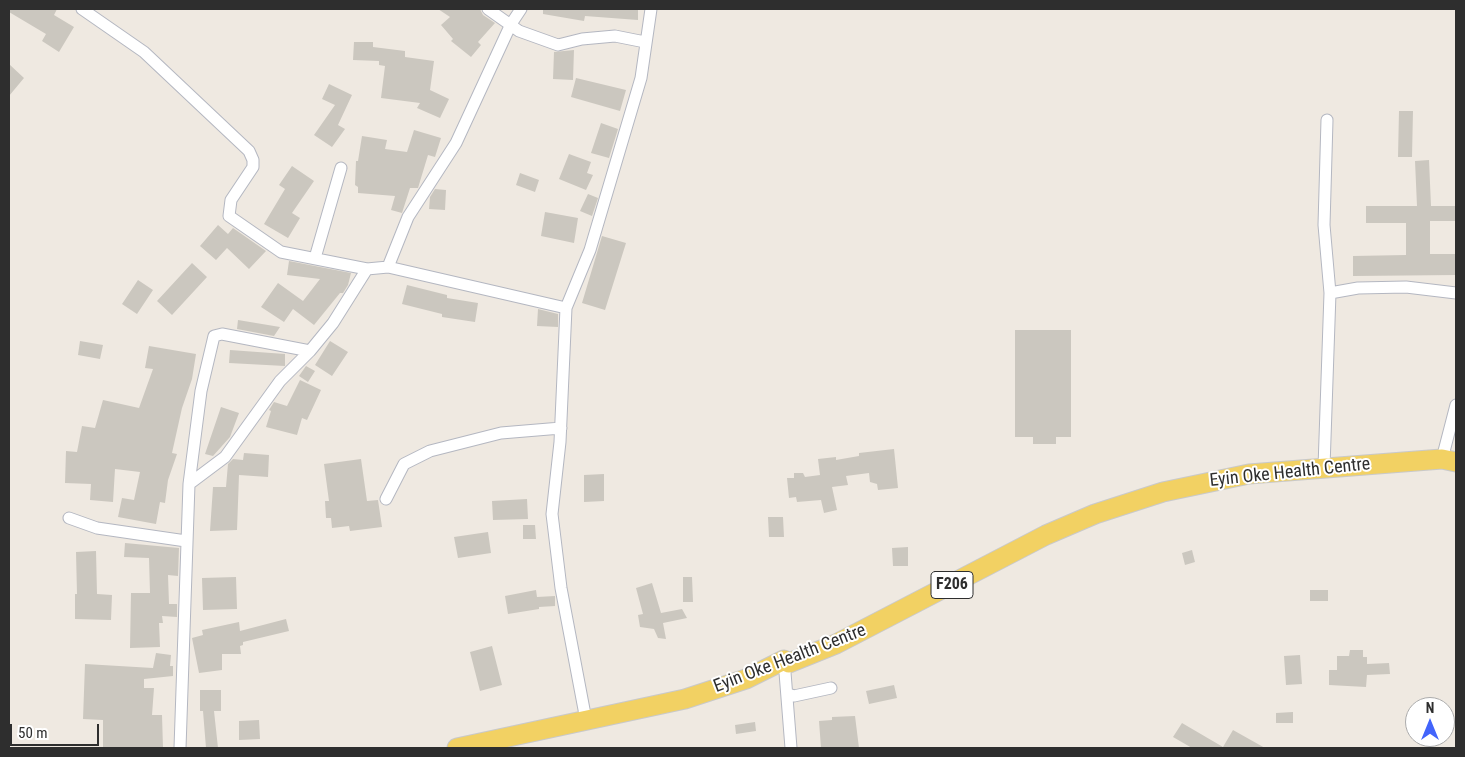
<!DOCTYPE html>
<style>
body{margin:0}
#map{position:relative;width:1465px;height:757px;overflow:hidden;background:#efe9e1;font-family:"Roboto Condensed",sans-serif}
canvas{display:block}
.frame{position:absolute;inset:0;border:10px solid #2e2e2e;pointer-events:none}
.north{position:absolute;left:1405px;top:697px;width:50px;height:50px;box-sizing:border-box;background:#fff;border:1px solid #ababab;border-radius:50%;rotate:0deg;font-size:14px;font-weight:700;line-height:20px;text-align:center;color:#2e2e2e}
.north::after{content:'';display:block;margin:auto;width:18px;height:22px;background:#4264fb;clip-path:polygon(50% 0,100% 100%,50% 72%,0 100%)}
.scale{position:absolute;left:10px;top:724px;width:89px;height:22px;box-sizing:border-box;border:2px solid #2e2e2e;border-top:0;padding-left:6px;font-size:15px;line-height:18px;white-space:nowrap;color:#2e2e2e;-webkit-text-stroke:4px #fff;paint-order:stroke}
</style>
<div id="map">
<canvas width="1465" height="757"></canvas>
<div class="frame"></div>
<div class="north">N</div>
<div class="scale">50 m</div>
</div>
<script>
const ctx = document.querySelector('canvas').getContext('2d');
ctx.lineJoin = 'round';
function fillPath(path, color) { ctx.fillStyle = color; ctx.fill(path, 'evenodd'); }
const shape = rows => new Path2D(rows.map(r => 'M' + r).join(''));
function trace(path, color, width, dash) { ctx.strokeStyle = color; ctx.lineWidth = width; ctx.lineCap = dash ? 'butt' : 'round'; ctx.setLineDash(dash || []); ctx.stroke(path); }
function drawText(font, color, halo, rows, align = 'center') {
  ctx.font = font + ' "Roboto Condensed",sans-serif'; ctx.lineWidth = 4; ctx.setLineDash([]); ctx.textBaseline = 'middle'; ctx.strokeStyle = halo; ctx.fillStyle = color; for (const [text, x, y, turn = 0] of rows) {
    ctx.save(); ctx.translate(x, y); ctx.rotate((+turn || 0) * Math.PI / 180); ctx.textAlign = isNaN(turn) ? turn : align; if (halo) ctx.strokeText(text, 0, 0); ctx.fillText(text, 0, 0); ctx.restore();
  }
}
fillPath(shape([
 [9,9,57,9,54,15,74,27,59,52,42,41,46,34,9,12],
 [438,9,480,9,483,15,495,23,478,42,481,45,471,57,451,41,453,39,441,25,450,17],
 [543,9,638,9,638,20,585,16,584,21,543,14],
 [354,42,373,42,373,47,405,51,405,57,434,61,430,90,449,99,440,118,417,108,420,103,381,98,385,66,379,65,379,61,353,60],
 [574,50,573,80,553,79,554,52],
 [9,64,24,78,9,96],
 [576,78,626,90,620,111,571,97],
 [329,84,352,95,338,125,345,129,332,147,314,135,335,105,322,99],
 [1399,111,1413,111,1412,157,1398,157],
 [601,123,618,129,609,158,591,153],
 [414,130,441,138,435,157,428,155,418,188,410,188,402,213,391,210,395,196,358,193,358,187,355,185,356,161,358,161,362,136,387,140,385,149,407,152],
 [569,154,591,162,587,173,593,175,586,190,559,179],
 [1429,160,1431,206,1456,206,1456,221,1430,221,1430,254,1456,254,1456,275,1353,276,1353,256,1406,255,1406,223,1366,223,1366,206,1417,206,1415,161],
 [292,166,314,181,292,213,300,218,288,238,264,224,285,189,279,185],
 [520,173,539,180,535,192,516,185],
 [435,189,446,190,445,210,429,209,430,197],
 [588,194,598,198,592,216,580,211],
 [545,212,578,218,574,243,541,236],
 [218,225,228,234,233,228,266,251,249,269,227,248,216,260,200,246],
 [602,236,626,243,605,310,582,303],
 [289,261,351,273,348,285,343,293,340,293,314,325,293,309,284,322,261,307,278,283,303,301,320,279,287,275],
 [192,263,207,277,172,315,157,301],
 [138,280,153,290,137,314,122,304],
 [407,285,447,295,447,298,478,303,475,322,442,317,442,314,402,304],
 [538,309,558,314,558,327,537,326],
 [238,320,280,327,274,336,237,329],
 [1015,330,1071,330,1071,437,1056,437,1056,444,1033,444,1033,437,1015,437],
 [80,341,103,345,100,359,78,355],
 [330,341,348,352,332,376,315,365],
 [149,346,196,354,192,379,182,408,172,453,177,454,168,480,165,503,160,502,156,524,118,517,122,498,134,500,140,472,115,469,113,502,90,500,91,484,65,483,66,451,77,452,82,426,95,428,103,400,139,408,153,369,145,368],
 [230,350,285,354,285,366,229,363],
 [306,366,315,371,308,382,299,376],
 [300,380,321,390,307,420,302,418,297,435,266,427,271,411,269,410,274,402,287,406],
 [221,407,239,413,230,437,213,456,205,454],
 [894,449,898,488,878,490,877,484,870,482,869,473,846,476,848,485,832,487,837,510,824,513,821,500,797,502,796,497,789,498,787,478,794,478,794,473,803,473,805,477,820,475,818,459,836,457,836,460,859,456,859,453],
 [244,453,269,455,268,477,239,475,237,530,210,531,213,487,226,487,228,464,233,459,243,460],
 [361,459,367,501,378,500,382,527,350,531,349,526,332,528,331,518,326,518,325,501,329,501,324,464],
 [604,474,604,501,584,502,584,475],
 [527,499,528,519,493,520,492,501],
 [768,517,783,517,784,537,769,537],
 [523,525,535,525,536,539,523,539],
 [488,532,491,553,458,558,454,537],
 [125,543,179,548,178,576,168,575,169,604,177,604,177,617,162,616,163,623,159,623,160,647,130,648,131,593,150,593,149,558,124,557],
 [908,547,908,566,893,566,892,548],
 [1192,550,1195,562,1185,565,1182,553],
 [96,551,97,594,112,595,111,620,75,619,75,594,77,594,76,552],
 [236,577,237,609,203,610,202,578],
 [683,577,692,577,693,602,683,602],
 [652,583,661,613,682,609,687,618,663,623,666,639,658,638,654,629,640,627,638,615,643,614,636,588],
 [536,590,537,597,555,596,555,606,539,607,539,609,508,614,505,596],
 [1310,590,1328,590,1328,601,1310,601],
 [286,619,289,631,243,642,243,645,240,646,241,654,222,654,222,670,199,673,192,638,203,635,202,630,239,622,240,631],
 [492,646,502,685,480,691,470,652],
 [1350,650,1363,650,1363,657,1367,657,1367,664,1389,663,1390,674,1367,675,1366,687,1329,685,1329,670,1337,670,1337,656,1349,656],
 [156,653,171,655,170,666,173,666,173,676,144,679,144,688,154,688,152,715,162,715,163,748,103,748,103,720,83,719,85,664,153,668],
 [1300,655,1302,684,1286,685,1284,656],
 [894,685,897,698,869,704,866,691],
 [200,690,221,690,221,711,214,711,218,748,206,748,203,711,200,711],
 [1293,712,1293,723,1276,723,1276,713],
 [855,716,859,748,821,748,819,721,832,720,832,717],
 [259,720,260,739,239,740,239,721],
 [755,722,756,731,736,734,735,725],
 [1182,723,1223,747,1233,730,1265,748,1192,748,1173,737]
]), '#cbc7bf');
const street = shape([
 [82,9,144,52,249,151,253,160,253,167,231,200,229,216,281,252,367,269,388,267,566,308],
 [488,9,519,31,558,45,582,39,615,36,645,42],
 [315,258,341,168],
 [388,267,408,217,456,143,511,24,521,9],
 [1330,293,1358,288,1406,287,1456,293],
 [1442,459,1456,405],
 [1324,467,1330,293,1324,225,1327,120],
 [189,484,225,457,280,381,310,351,333,323,367,269],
 [386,499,404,464,430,451,501,433,561,428],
 [69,518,97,528,186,541],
 [784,660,791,748],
 [788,694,794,696,831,688],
 [586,720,561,588,552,514,560,442,566,308,590,250,641,78,651,9],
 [180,748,189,484,201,391,214,336,222,334,310,351]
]);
const primary = shape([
 [457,748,685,699,746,679,784,660,789,663,836,644,1046,535,1095,514,1163,492,1249,474,1442,459,1456,462]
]);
trace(street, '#b4b7c1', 13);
trace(primary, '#c9c9c9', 21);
trace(street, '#fff', 11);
trace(primary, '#f2d163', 19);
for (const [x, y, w] of [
 [952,585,42]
]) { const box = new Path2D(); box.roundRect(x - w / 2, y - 13.5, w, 27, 4); ctx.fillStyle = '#fff'; ctx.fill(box); trace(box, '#2e2e2e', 1); }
drawText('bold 16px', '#2e2e2e', null, [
 ["F206",952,585]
]);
drawText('18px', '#2e2e2e', '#fff', [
 ["Eyin Oke Health Centre",1290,473,-6],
 ["Eyin Oke Health Centre",790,659,-21]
]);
</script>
